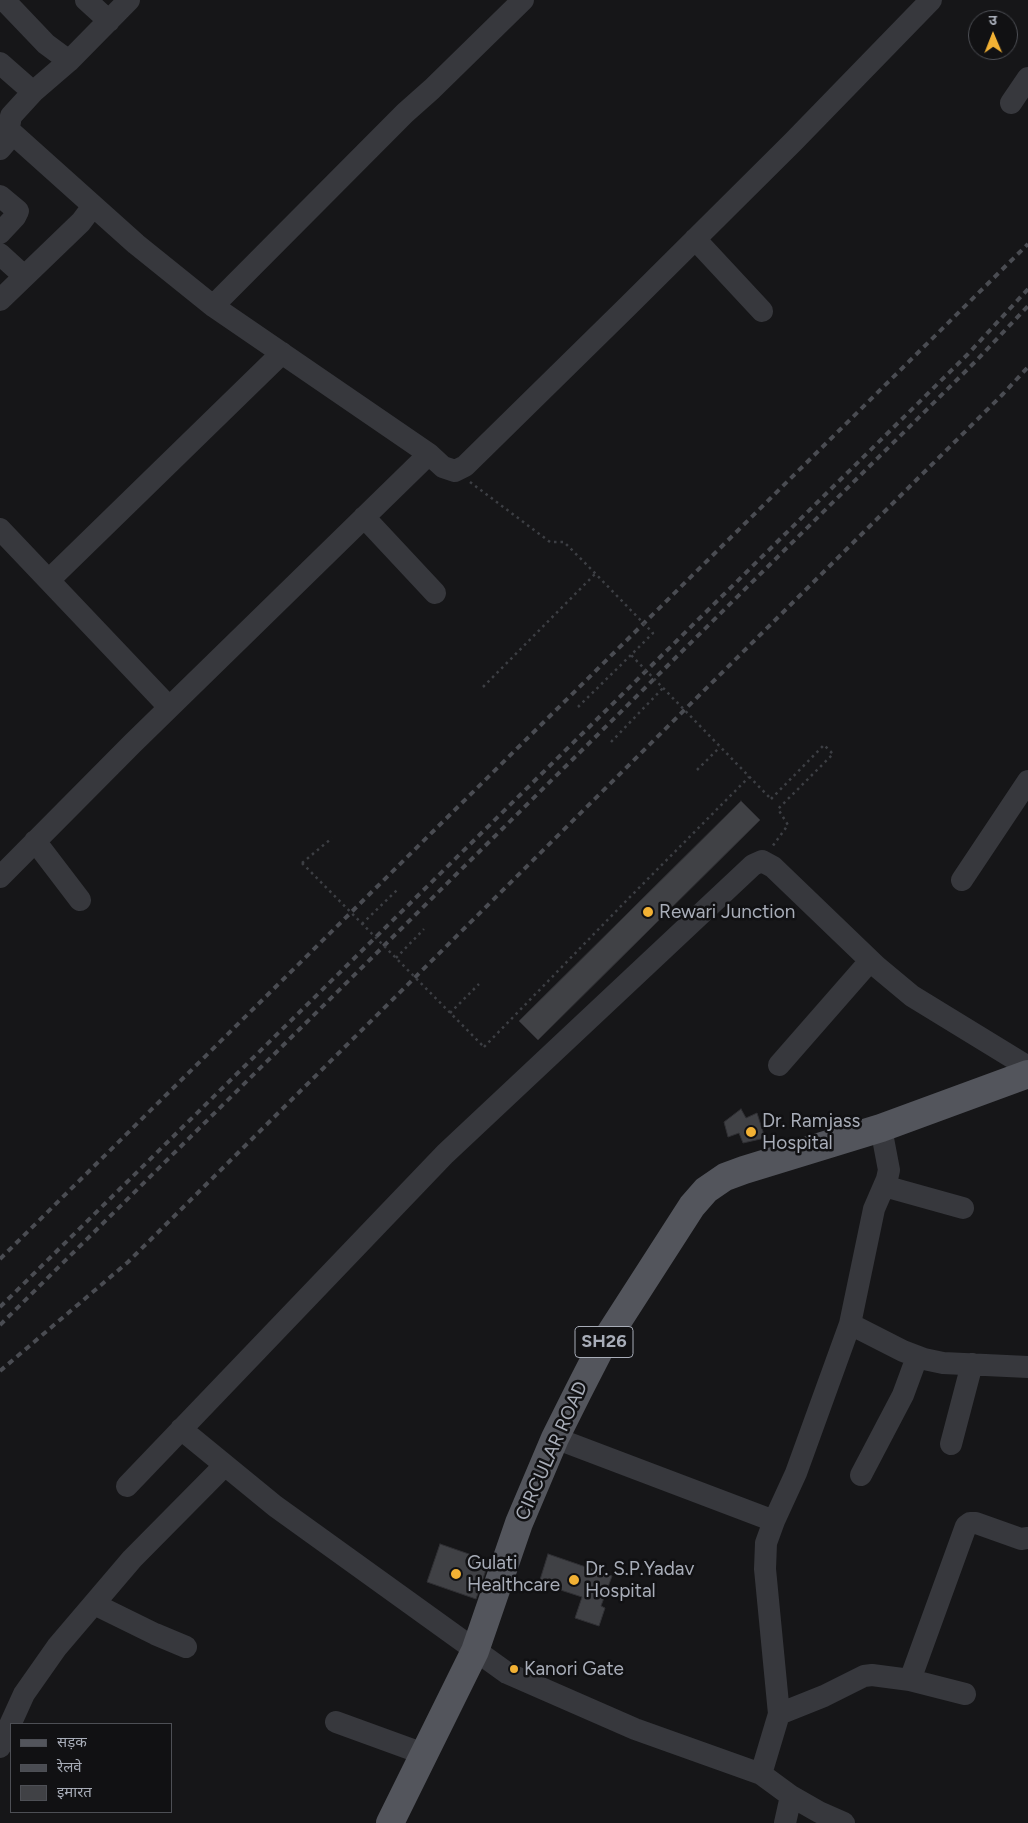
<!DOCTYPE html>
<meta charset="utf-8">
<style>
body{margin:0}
#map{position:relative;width:1028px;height:1823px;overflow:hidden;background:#161618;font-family:Figtree,"Noto Sans Devanagari",sans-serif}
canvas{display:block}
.legend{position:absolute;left:10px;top:1723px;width:162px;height:90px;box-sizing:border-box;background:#111113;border:1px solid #4d4f55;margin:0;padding:6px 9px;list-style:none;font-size:15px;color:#a8adb8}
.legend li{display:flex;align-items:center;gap:10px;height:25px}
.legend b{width:25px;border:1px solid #4d4f55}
.north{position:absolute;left:968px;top:10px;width:50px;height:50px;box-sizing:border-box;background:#111113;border:1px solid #4d4f55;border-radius:50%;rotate:359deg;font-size:14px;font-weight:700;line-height:20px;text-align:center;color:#a8adb8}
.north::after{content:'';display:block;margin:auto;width:18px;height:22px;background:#f2b134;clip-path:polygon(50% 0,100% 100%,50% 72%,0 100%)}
</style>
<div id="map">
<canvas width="1028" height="1823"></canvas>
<ul class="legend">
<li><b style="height:6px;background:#53555c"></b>सड़क</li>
<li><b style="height:6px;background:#4a4c52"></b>रेलवे</li>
<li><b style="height:14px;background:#404145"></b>इमारत</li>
</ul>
<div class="north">उ</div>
</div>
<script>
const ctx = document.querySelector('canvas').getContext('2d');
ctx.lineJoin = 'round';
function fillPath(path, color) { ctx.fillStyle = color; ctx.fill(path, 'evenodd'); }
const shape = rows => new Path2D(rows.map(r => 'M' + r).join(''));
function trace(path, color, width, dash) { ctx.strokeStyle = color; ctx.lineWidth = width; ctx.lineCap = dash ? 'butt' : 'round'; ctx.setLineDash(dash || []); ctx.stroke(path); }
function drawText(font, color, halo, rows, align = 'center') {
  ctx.font = font + ' Figtree,sans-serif'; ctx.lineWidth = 5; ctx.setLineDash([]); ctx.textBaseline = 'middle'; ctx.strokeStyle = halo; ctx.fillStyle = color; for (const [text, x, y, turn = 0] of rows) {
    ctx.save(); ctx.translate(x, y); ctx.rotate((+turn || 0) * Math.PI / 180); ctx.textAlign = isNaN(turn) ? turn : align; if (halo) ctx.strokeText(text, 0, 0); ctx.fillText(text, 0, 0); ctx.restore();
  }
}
const building = shape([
 [741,801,760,820,538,1040,519,1021,741,801],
 [741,1109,746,1118,757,1113,765,1138,743,1143,739,1133,728,1137,724,1122,741,1109],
 [440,1544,489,1561,476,1599,427,1582,440,1544],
 [548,1554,612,1576,601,1606,605,1608,599,1626,575,1618,582,1597,539,1583,548,1554]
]);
fillPath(building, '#404145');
trace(building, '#303034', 1);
trace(shape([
 [470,482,550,542,564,542,589,567],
 [483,687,595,574],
 [578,707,631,655],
 [611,742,663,688],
 [697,770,720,747],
 [771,799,824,745,833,754,778,809,788,825,772,847],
 [302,863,332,838],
 [362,924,398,889],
 [396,958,424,929],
 [450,1013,479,984],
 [484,1047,625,902,749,777]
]), '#3d3f44', 2.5, [2.5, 4]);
trace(shape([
 [4,0,46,44,69,61],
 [86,0,109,21],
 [129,0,69,61,33,92,11,116,9,127,11,132,136,244,213,306,429,454,443,467,455,471,465,466,629,305,793,142,931,0],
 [0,63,33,92],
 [1011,103,1028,78],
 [0,149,13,134],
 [0,196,18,211,15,217,0,233],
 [695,239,762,311],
 [0,254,24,276],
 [0,300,81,222,93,206],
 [213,306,405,113,432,89,523,0],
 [364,517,435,593],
 [0,529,169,707],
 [49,580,282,353],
 [35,841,80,900],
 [0,877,132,744,429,454],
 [962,880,1028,781],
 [779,1065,870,961],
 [884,1186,963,1208],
 [850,1324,903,1351,924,1359,943,1363,1028,1367],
 [181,1429,275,1506,507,1673,635,1729,761,1774,791,1796,819,1812,844,1823],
 [555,1438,774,1521],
 [951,1444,972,1364],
 [861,1475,903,1395,917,1357],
 [127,1486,445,1154,753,865,762,861,773,867,876,966,912,996,1028,1067],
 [94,1604,155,1634,186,1647],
 [910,1680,966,1526,970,1523,976,1523,1021,1539,1028,1538],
 [779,1714,824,1696,864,1676,872,1675,910,1680,965,1694],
 [336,1722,424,1754],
 [0,1747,24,1694,57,1647,132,1559,225,1465],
 [761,1774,779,1714,765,1569,766,1543,774,1521,796,1473,850,1324,874,1209,887,1179,889,1170,881,1128],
 [785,1823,791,1796]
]), '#37383d', 22);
trace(shape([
 [390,1823,475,1651,519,1523,555,1438,578,1392,600,1349,692,1206,706,1190,725,1177,744,1170,881,1128,1028,1074]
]), '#53555c', 28);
trace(shape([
 [0,1259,1028,244],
 [0,1307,968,354,1028,289],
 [0,1325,976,361,1028,306],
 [0,1371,128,1262,1003,394,1028,367]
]), '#4a4c52', 4, [6, 5]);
trace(shape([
 [589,567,653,633,631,655,771,799],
 [302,863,484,1047]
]), '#3d3f44', 2.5, [2.5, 4]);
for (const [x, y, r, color] of [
 [648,912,6,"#f2b134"],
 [751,1132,6,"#f2b134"],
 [456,1574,6,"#f2b134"],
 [574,1580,6,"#f2b134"],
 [514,1669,5,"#f2b134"]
]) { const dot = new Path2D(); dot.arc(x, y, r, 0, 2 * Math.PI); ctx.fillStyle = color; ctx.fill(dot); trace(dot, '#111113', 2); }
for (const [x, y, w] of [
 [604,1342,58]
]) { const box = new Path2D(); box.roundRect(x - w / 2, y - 15.5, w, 31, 4); ctx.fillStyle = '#111113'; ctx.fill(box); trace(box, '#a8adb8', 1); }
drawText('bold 18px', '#a8adb8', null, [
 ["SH26",604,1342]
]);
drawText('19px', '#a8adb8', '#111113', [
 ["Rewari Junction",659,912],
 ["Dr. Ramjass",762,1121],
 ["Hospital",762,1143],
 ["Gulati",467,1563],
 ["Healthcare",467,1585],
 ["Dr. S.P.Yadav",585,1569],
 ["Hospital",585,1591],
 ["Kanori Gate",524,1669]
], 'left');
drawText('19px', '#a8adb8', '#111113', [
 ["CIRCULAR ROAD",552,1451,-66]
]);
</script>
